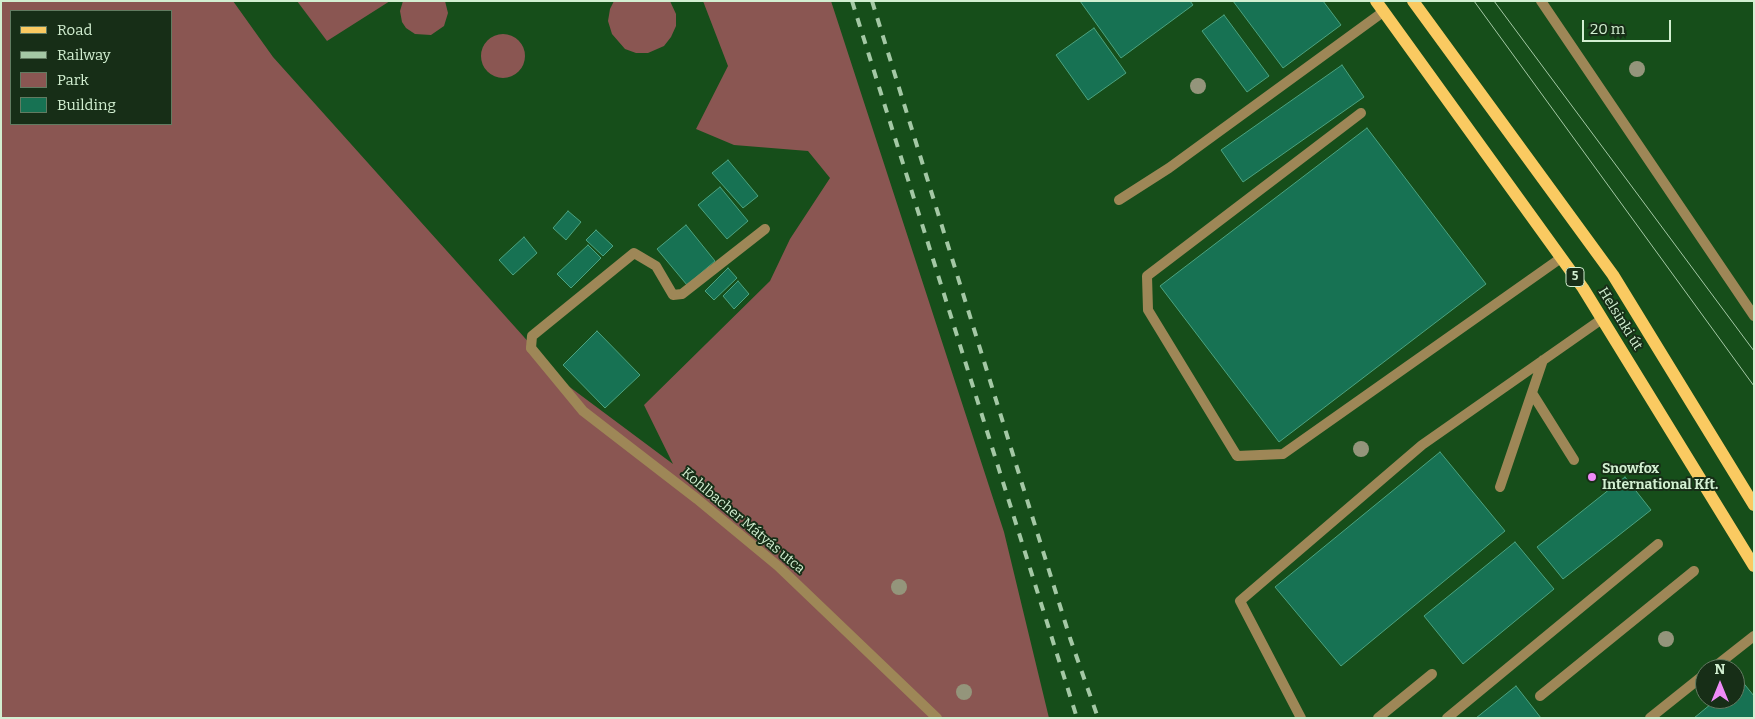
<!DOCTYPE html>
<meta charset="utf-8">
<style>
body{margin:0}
#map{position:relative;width:1755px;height:719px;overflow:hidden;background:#164e1a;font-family:Bitter,serif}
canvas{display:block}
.frame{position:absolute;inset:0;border:2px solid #d2efd1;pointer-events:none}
.legend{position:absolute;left:10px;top:10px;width:162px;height:115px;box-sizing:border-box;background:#172e17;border:1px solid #627b61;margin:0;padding:6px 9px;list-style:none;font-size:15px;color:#d2efd1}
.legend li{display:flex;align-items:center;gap:10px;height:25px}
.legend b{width:25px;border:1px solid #627b61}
.north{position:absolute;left:1695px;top:659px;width:50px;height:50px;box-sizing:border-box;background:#172e17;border:1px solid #627b61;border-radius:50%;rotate:0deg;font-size:14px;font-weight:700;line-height:20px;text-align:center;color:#d2efd1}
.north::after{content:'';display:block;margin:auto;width:18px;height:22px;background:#ef8bf7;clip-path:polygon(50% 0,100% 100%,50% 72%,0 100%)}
.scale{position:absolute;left:1582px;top:20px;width:89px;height:22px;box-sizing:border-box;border:2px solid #d2efd1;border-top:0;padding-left:6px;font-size:15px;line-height:18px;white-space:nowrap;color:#d2efd1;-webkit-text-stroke:4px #172e17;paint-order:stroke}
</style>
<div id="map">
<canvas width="1755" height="719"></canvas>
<div class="frame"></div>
<ul class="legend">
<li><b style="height:6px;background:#faca61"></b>Road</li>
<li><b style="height:6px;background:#a4c8a5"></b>Railway</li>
<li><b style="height:14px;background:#8a5652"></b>Park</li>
<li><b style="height:14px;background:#177253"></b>Building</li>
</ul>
<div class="north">N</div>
<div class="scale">20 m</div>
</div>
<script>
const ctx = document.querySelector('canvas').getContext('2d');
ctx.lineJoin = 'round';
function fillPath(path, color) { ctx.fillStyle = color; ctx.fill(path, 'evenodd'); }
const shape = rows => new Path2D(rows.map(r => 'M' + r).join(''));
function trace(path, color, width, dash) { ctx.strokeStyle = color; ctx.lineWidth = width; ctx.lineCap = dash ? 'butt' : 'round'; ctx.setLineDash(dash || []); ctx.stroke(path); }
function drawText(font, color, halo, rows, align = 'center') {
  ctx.font = font + ' Bitter,serif'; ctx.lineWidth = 4; ctx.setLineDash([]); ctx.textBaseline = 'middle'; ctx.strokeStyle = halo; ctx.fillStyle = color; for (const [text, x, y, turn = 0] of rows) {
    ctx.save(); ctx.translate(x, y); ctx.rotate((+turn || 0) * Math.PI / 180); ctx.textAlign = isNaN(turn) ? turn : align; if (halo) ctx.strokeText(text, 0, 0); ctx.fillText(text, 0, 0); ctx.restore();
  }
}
fillPath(shape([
 [1,1,233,1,273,57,567,385,673,464,644,405,770,281,790,239,830,178,808,151,734,145,696,129,728,66,703,1,831,1,1004,532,1049,718,1,718],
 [11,11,171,11,171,124,11,124],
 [297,1,390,1,327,41],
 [403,1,445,1,448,13,444,26,431,35,415,34,406,28,402,22,400,11],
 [614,1,670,1,676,14,676,26,671,37,664,46,648,53,636,53,625,49,612,34,608,21,610,9],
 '481 56a22 22 0 1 1 44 0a22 22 0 1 1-44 0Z'
]), '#8a5652');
const building = shape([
 [1080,1,1190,1,1193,5,1121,58,1080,1],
 [1233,1,1323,1,1341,25,1283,68,1233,1],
 [1224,15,1269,76,1247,92,1202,31,1224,15],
 [1094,28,1126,73,1088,100,1056,55,1094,28],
 [1342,65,1364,97,1243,182,1221,150,1342,65],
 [1367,128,1486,284,1279,442,1160,286,1367,128],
 [728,160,758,196,743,208,712,173,728,160],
 [720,187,748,221,727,239,698,205,720,187],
 [568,211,581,222,566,240,553,228,568,211],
 [686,225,715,261,687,285,657,249,686,225],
 [596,230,613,246,603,256,586,240,596,230],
 [524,237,537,253,513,275,499,260,524,237],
 [588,245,601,258,571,288,557,274,588,245],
 [728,268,737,278,714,300,705,291,728,268],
 [738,281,749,294,734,309,723,296,738,281],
 [597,331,640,375,605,408,563,365,597,331],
 [1440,452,1505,531,1341,666,1275,587,1440,452],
 [1625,477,1651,510,1563,579,1537,547,1625,477],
 [1515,542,1554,589,1463,664,1424,616,1515,542],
 [1741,680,1754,696,1754,718,1694,718,1717,699,1735,699,1735,685,1741,680],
 [1516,686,1541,718,1476,718,1516,686]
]);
fillPath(building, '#177253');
trace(building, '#4ca380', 1);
trace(shape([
 [1361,113,1147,276,1148,310,1237,456,1283,454,1561,258],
 [1119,200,1169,168,1383,12],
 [531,348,532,336,634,253,656,266,673,295,682,294,765,229],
 [1532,393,1574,460],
 [1500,487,1543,360],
 [1712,669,1754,636],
 [1540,696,1694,571],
 [1301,718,1240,601,1422,445,1602,319],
 [1378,718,1432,674],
 [1447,718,1658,544],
 [1650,718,1705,674]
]), '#9e8757', 10);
trace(shape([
 [1541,1,1754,316],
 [531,348,583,411,697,499,778,566,937,718]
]), '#9e8757', 10);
trace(shape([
 [1376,1,1583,288,1754,566],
 [1413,1,1613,275,1754,505]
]), '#faca61', 12);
trace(shape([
 [1474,1,1754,386],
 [1494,1,1754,351]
]), '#a4c8a5', 1);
trace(shape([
 [852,1,1077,718],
 [872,1,1070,638,1098,718]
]), '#a4c8a5', 4, [9, 9]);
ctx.fillStyle = '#94957b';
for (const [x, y] of [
 [1637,69],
 [1198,86],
 [1361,449],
 [899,587],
 [1666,639],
 [964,692]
]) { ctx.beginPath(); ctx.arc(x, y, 8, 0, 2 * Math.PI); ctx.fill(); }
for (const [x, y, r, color] of [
 [1592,477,5,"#ef8bf7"]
]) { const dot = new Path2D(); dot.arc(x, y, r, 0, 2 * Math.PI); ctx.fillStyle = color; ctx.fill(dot); trace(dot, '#172e17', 2); }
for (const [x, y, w] of [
 [1575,277,18]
]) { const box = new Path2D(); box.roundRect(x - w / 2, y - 9.5, w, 19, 4); ctx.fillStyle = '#172e17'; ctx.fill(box); trace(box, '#d2efd1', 1); }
drawText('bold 12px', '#d2efd1', null, [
 ["5",1575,277]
]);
drawText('14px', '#d2efd1', '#172e17', [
 ["Helsinki út",1620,319,58],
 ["Kohlbacher Mátyás utca",743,521,40]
]);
drawText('bold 14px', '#d2efd1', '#172e17', [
 ["Snowfox",1602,469],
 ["International Kft.",1602,485]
], 'left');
</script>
